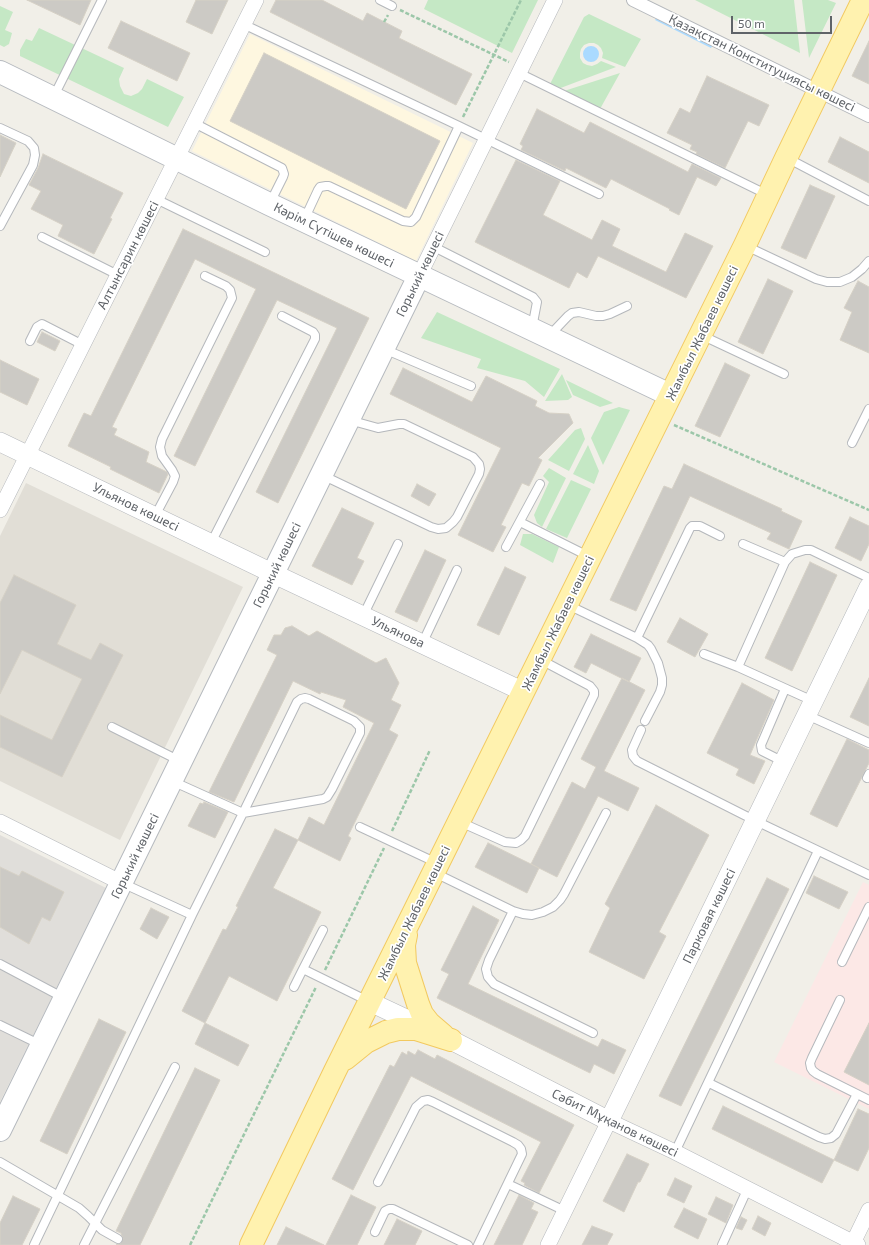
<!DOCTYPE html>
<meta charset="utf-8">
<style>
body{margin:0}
#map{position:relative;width:869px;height:1245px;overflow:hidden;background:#f1efe8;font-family:"Exo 2",sans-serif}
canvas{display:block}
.scale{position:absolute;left:731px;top:16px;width:101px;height:18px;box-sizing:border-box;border:2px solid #5f6368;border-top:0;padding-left:5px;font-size:12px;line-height:14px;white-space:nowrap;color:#5f6368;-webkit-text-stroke:3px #fff;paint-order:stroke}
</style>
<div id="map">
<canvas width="869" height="1245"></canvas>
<div class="scale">50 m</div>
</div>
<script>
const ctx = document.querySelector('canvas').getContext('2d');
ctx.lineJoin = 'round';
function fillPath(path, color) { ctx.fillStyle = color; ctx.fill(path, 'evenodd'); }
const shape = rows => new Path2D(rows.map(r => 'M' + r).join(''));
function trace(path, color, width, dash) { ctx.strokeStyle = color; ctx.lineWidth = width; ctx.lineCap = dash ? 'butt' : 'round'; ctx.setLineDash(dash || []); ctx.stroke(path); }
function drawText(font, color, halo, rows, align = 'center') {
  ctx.font = font + ' "Exo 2",sans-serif'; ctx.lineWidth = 3.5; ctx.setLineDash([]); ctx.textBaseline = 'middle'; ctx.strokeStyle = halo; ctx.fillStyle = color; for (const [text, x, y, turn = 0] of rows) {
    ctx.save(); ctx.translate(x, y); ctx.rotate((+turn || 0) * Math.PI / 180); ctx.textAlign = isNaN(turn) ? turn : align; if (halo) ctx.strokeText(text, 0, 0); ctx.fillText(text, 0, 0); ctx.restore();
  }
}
fillPath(shape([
 [250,34,473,143,416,261,192,151]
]), '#fef7e0');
fillPath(shape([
 [0,835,106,888,0,1102]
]), '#e0deda');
fillPath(shape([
 [26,483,243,587,120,840,0,781,0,536]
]), '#e1ded6');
fillPath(shape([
 [863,882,869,885,869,1109,774,1062]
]), '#fce8e6');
fillPath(shape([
 [428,0,538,0,512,53,424,9],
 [695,0,794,0,800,53],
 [802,0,828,0,836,3,809,58],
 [0,6,13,12,5,30,12,33,9,44,4,47,0,45],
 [589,14,641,39,625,67,602,58,603,53,601,48,598,45,594,43,589,43,584,45,581,49,580,53,580,58,583,63,587,65,592,66,597,64,601,61,616,67,558,89,550,84,584,17],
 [39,28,124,68,119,79,120,86,124,94,131,96,138,93,142,89,147,79,184,97,168,127,20,56,20,50,26,39,32,41],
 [620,73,600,109,564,91],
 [437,312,560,369,544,397,525,381,477,368,481,359,421,338],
 [562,374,572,397,568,400,545,401],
 [566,380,613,403,600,407,573,395],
 [619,407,630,410,603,465,591,438,604,412],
 [581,428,585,439,569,471,548,460,575,430],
 [588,445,599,471,594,484,573,474],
 [549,468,566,478,542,527,537,523,534,515,549,482,543,476],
 [571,480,591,489,567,538,546,529],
 [523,534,532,534,559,547,553,563,520,545]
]), '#c5e8c5');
fillPath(shape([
 [663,9,718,35,711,48,655,20],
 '583 54a8 8 0 1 1 16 0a8 8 0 1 1-16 0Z'
]), '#aadaff');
const building = shape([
 [27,0,91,0,80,25,27,0],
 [196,0,228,0,212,34,186,22,196,0],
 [276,0,322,0,363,21,367,13,402,31,399,38,472,74,456,105,270,12,276,0],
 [121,21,190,53,177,81,108,48,121,21],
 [869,41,869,84,852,76,869,41],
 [264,53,440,141,406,209,230,121,264,53],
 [707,76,769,105,759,126,748,121,725,168,696,154,697,152,690,149,692,145,667,133,680,108,690,113,707,76],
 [537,109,584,133,590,122,688,172,692,164,721,178,716,186,697,177,679,215,669,210,670,209,611,179,606,188,566,168,565,171,521,150,523,146,520,144,537,109],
 [0,135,16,143,0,177,0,135],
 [840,137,869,152,869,183,828,162,840,137],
 [43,154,123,193,110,218,112,219,94,254,58,236,63,225,31,209,41,191,29,185,38,168,43,154],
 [516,160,560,181,543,215,592,240,602,220,620,229,612,246,666,272,685,233,713,246,686,298,598,256,587,278,577,272,569,288,475,242,516,160],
 [810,185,835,196,806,259,781,248,810,185],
 [183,229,369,318,278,503,256,492,337,328,277,300,195,466,174,456,256,289,195,259,112,427,117,429,114,435,149,452,146,462,167,472,168,474,159,493,110,469,111,467,68,446,84,413,91,416,183,229],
 [768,279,793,291,763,354,738,342,768,279],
 [858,281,869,287,869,353,840,340,852,312,844,308,858,281],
 [42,332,60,341,55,351,37,342,42,332],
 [0,360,39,379,27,405,0,392,0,360],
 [725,363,750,375,720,437,695,426,725,363],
 [403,368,472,402,486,376,537,401,535,406,549,413,569,414,573,423,538,458,542,460,529,486,522,483,501,525,506,527,493,552,458,535,501,448,390,394,403,368],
 [684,464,782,509,781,511,802,521,789,549,767,539,771,533,690,496,636,611,610,600,664,486,672,489,684,464],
 [417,484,436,494,429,506,411,496,417,484],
 [342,508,374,523,357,558,364,561,352,585,312,566,342,508],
 [850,517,869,526,869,544,861,561,835,548,850,517],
 [425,550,446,560,417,622,395,612,425,550],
 [810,562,837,575,792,671,765,658,810,562],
 [505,567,526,577,499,635,477,625,505,567],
 [14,575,76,605,57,644,91,660,100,643,123,655,62,777,0,747,0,715,52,740,82,679,22,650,0,694,0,603,14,575],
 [680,618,708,634,695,657,667,642,680,618],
 [292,626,309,636,317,631,376,663,386,658,399,683,391,700,401,705,389,730,398,735,348,836,351,838,340,861,298,840,309,817,324,825,374,723,343,707,346,700,321,692,320,694,293,681,234,802,209,792,277,655,267,650,274,635,281,635,285,628,292,626],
 [591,634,641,658,629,682,591,663,586,673,574,667,591,634],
 [622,678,645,690,604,771,639,788,628,811,598,796,557,877,531,864,572,782,585,789,596,767,581,759,622,678],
 [869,678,869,726,850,717,869,678],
 [742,683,774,700,750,755,765,761,754,784,736,775,739,769,707,753,742,683],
 [847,739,869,750,869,763,837,827,810,814,847,739],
 [204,802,228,812,215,838,188,826,200,803,203,804,204,802],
 [656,805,709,835,659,932,666,936,644,979,589,952,610,908,605,904,656,805],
 [275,829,298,840,273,888,321,912,277,1001,229,976,205,1023,182,1011,223,929,226,930,238,907,236,906,275,829],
 [488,843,539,868,527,893,475,867,488,843],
 [0,867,19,876,22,871,64,892,50,921,42,917,29,944,0,927,0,867],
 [814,876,848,892,839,909,806,893,814,876],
 [767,878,789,889,681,1106,659,1096,767,878],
 [473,906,499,920,468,984,598,1047,602,1039,626,1050,614,1074,594,1064,590,1073,437,998,449,974,441,970,473,906],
 [151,908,169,917,157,939,140,929,151,908],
 [99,1019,126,1032,67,1154,40,1141,99,1019],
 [205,1023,249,1045,238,1066,195,1044,205,1023],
 [869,1023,869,1085,844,1072,869,1023],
 [418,1050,435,1059,437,1055,574,1125,539,1193,524,1185,525,1183,521,1181,541,1142,411,1076,353,1190,332,1179,390,1065,394,1067,402,1052,407,1055,408,1051,415,1055,418,1050],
 [195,1068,220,1080,140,1245,116,1245,121,1243,123,1239,121,1233,116,1231,195,1068],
 [723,1106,834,1160,822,1183,712,1129,723,1106],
 [858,1109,869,1114,869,1148,858,1171,834,1160,858,1109],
 [627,1154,649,1164,640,1182,638,1182,624,1212,603,1201,627,1154],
 [675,1178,692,1186,684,1203,667,1195,675,1178],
 [351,1195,376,1207,357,1245,326,1245,351,1195],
 [519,1195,534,1203,531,1209,538,1212,522,1245,494,1245,519,1195],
 [13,1196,40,1209,22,1245,0,1245,0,1223,13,1196],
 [716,1197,733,1205,726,1223,708,1214,716,1197],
 [684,1208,707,1219,698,1239,674,1227,684,1208],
 [758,1216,771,1223,765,1236,752,1229,758,1216],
 [741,1217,747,1220,742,1230,736,1228,741,1217],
 [397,1219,422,1231,415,1245,384,1245,397,1219],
 [592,1226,613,1234,607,1245,582,1245,592,1226],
 [286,1227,324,1245,277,1245,286,1227]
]);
fillPath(building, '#cccac5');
trace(building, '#d6d1c6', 1);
const service = shape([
 [380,0,392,6],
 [243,24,459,126],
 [519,73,768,195],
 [53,98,102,0],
 [194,123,282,168,284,174,283,177,270,203],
 [0,128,28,141,34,148,35,155,33,165,0,226],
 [787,158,869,201],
 [156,199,265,252],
 [304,220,318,190,320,187,326,186,329,186,403,221,411,222,416,217,459,126,599,194],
 [42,237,118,275],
 [746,246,816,279,827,282,840,282,852,277,862,269,869,261],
 [434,247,533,297,537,302,532,328],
 [701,335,784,374],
 [549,336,568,316,572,313,579,312,596,316,603,316,610,314,627,306],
 [30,341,37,327,42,324,83,345],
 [384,349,471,386],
 [852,443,869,409],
 [322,475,431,527,438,529,446,528,453,522,457,517,479,474,480,469,479,464,473,457,404,424,399,424,378,428,349,420],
 [155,516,173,482,175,476,172,470,162,456,160,447,162,439,232,298,230,290,226,286,205,276],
 [520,522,590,557],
 [211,543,315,339,315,335,313,332,282,316],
 [743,544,785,562,792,554,805,550,811,550,869,578],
 [506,547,540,484],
 [785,562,738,667,813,701],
 [568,605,637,638,690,528,692,526,700,526,720,536],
 [363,616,398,544],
 [637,638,648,645,651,649,658,663,662,678,662,685,660,692,645,721],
 [422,644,457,570],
 [704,654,738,667],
 [807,715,869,743],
 [112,727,180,761],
 [641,730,632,750,633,756,637,761,756,821,869,875],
 [784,762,762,751,761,745,785,689],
 [867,778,869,774],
 [460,822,505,842,516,843,521,840,525,836,594,695,594,691,590,686,541,660],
 [360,827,437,863],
 [435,873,513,911,489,960,486,969,488,977,494,984,593,1033],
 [122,883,192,915,243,813,297,702,301,699,305,698,309,699,354,721,360,727,360,733,332,789,327,797,323,799,243,813,172,781],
 [513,911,523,914,532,915,543,912,553,907,560,900,564,894,606,813],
 [842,962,869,907],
 [0,964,64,998],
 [303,969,323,930],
 [294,987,303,969,368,1001],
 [840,1000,812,1058,810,1063,811,1068,813,1071,817,1074,869,1100],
 [0,1025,41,1045],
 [709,1083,819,1137,825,1139,831,1138,836,1134,857,1094],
 [675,1152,818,851],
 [0,1162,79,1208,88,1216,102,1230,118,1239],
 [378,1182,416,1107,423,1101,428,1100,433,1102,513,1142,518,1145,521,1149,522,1154,478,1245],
 [508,1184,565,1211],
 [375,1232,385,1211,389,1209,393,1209,468,1245],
 [34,1245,192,915],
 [84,1245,175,1067],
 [722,1245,747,1190]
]);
const pedestrian = shape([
 [633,0,869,116]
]);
const minor = shape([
 [419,276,555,0],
 [0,510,256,0],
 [0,822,122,883],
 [548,1245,609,1121,675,1152,858,1245],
 [852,1245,869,1210]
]);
const tertiary = shape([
 [0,442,272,573,524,692],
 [370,1002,451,1040,609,1121,869,587]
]);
const secondary = shape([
 [0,72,269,204,670,395],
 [0,1130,419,276]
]);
const primary = shape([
 [406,935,404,945,405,963,418,1004,422,1014,429,1023,443,1035],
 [345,1059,366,1042,386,1032,398,1029,416,1029,451,1040],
 [251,1245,335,1071,745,245,786,158,863,0]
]);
trace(service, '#b5b8bc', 10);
trace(pedestrian, '#b5b8bc', 14);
trace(minor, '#b5b8bc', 16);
trace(tertiary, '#b5b8bc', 20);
trace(secondary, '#b6babf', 24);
trace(primary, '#f2c960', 24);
trace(shape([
 [400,10,509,62],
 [384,22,388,15],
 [463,117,521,0],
 [674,425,869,510],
 [392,831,430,750],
 [325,970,384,848],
 [190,1245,316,987]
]), '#9cc7a9', 2.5, [4, 2]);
trace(service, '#fff', 8);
trace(pedestrian, '#fff', 12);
trace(minor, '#fff', 15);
trace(tertiary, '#fff', 19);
trace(secondary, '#fff', 22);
trace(primary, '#fff2af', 22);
drawText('13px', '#5f6368', '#fff', [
 ["Қазақстан Конституциясы көшесі",762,63,26],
 ["Кәрім Сүтішев көшесі",334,235,26],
 ["Алтынсарин көшесі",128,255,-63],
 ["Горький көшесі",420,274,-64],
 ["Жамбыл Жабаев көшесі",702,333,-64],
 ["Ульянов көшесі",136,507,26],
 ["Горький көшесі",277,565,-64],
 ["Жамбыл Жабаев көшесі",558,623,-64],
 ["Ульянова",398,632,25],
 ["Горький көшесі",135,856,-64],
 ["Жамбыл Жабаев көшесі",414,913,-64],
 ["Парковая көшесі",709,916,-64],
 ["Сәбит Мұқанов көшесі",615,1123,26]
]);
</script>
